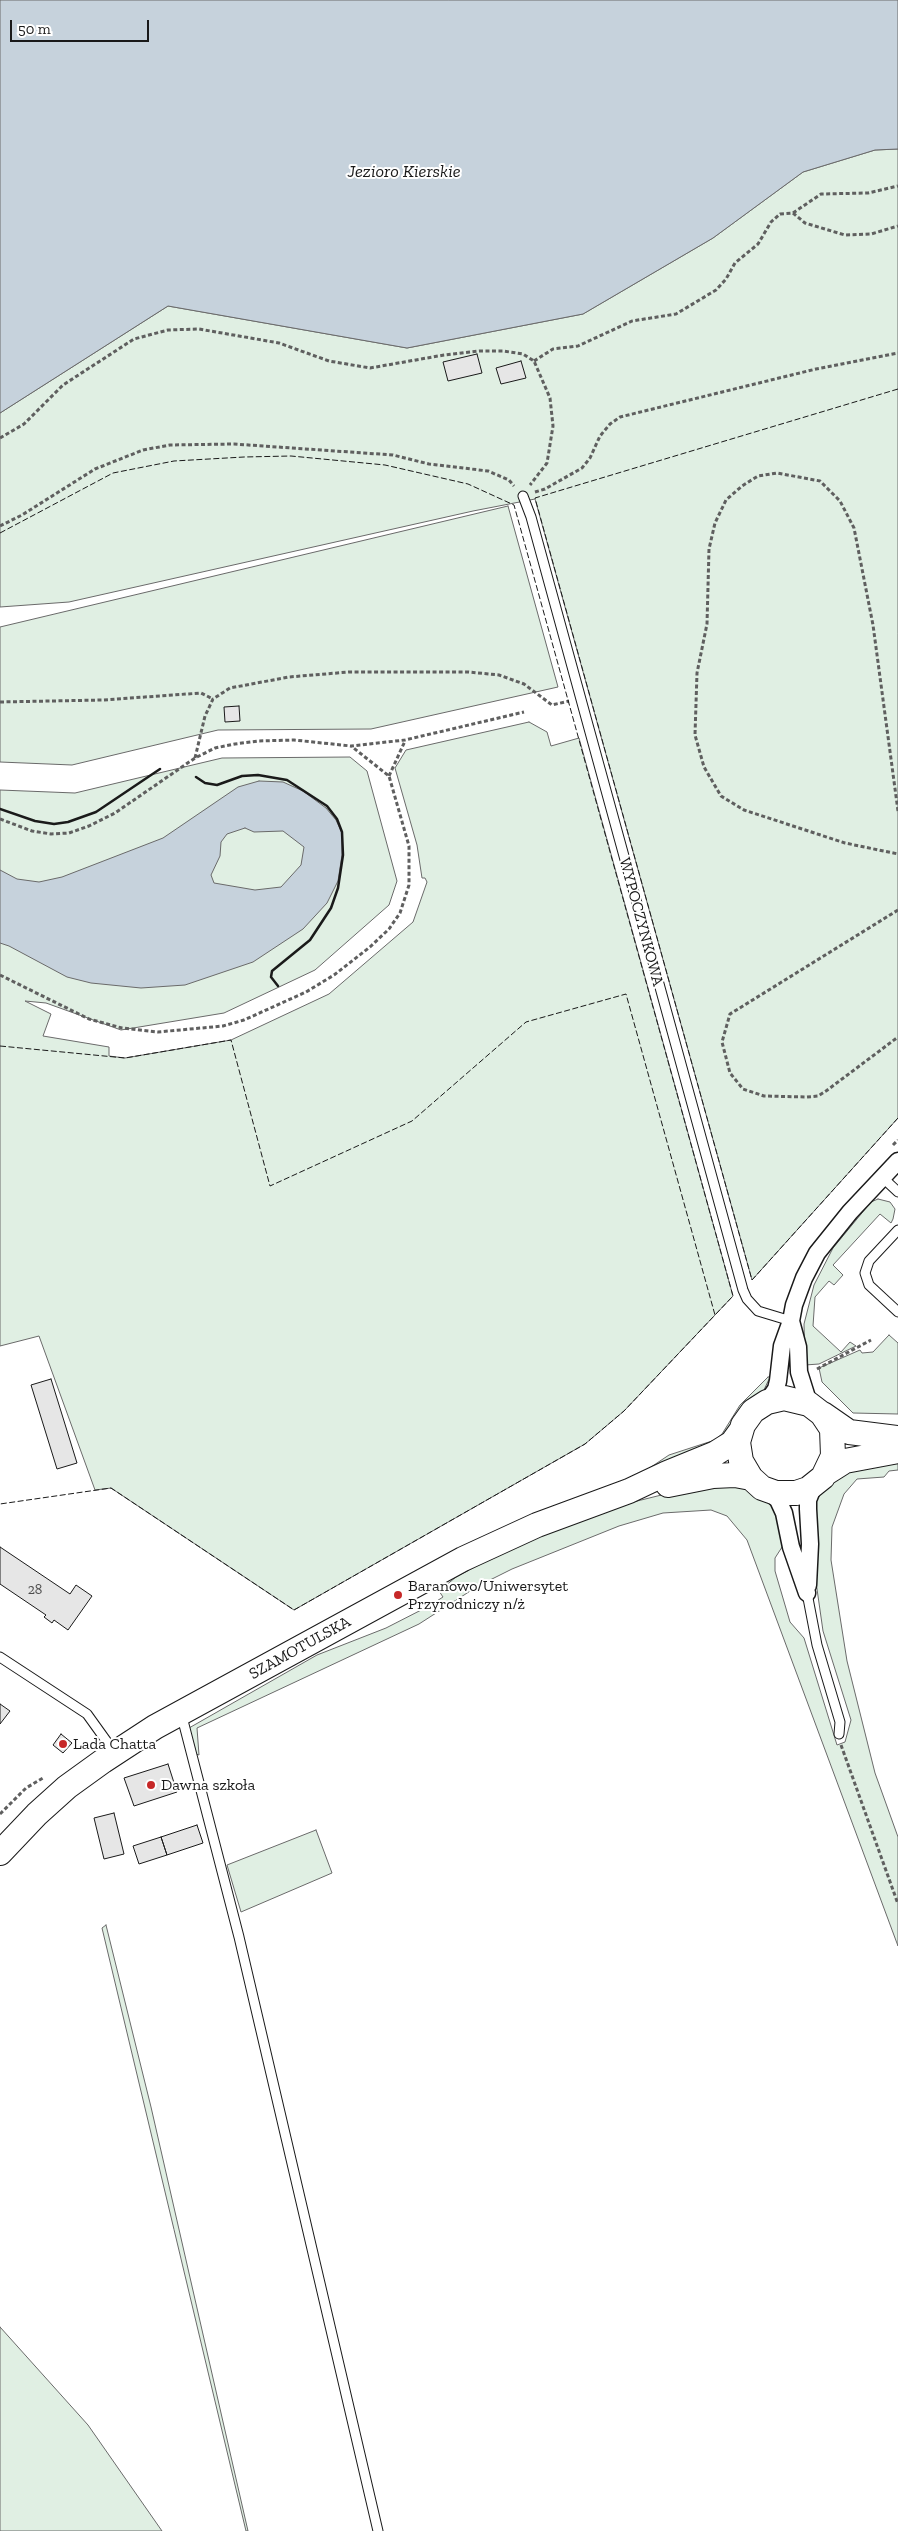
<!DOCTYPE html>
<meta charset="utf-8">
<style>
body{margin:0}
#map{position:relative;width:898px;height:2531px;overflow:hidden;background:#fff;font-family:"Zilla Slab",serif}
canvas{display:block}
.scale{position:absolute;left:10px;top:20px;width:139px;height:22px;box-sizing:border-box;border:2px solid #1a1a1a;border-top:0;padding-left:6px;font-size:15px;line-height:18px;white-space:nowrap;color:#1a1a1a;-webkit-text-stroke:4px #fff;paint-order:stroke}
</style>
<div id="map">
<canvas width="898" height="2531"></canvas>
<div class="scale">50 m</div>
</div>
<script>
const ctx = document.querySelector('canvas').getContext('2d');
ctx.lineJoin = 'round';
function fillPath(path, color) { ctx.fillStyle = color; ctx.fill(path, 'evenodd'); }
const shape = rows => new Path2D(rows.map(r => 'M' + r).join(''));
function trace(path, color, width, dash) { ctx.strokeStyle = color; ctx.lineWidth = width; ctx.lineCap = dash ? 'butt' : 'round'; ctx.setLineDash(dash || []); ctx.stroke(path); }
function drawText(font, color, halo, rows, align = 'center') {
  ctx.font = font + ' "Zilla Slab",serif'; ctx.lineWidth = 4; ctx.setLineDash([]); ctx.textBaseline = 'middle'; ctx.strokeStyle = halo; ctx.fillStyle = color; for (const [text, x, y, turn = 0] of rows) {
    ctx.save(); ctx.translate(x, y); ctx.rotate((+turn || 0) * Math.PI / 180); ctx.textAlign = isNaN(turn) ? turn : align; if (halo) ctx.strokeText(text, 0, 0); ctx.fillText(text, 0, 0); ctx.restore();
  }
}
const green = shape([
 [898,149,898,1118,752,1280,535,499,473,511,69,602,0,607,0,413,168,306,407,348,583,314,713,238,803,172,875,150,898,149],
 [508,506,558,687,371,729,218,730,72,765,0,762,0,627,508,506],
 [529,722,547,732,551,746,579,738,733,1296,624,1411,585,1444,294,1610,111,1488,95,1490,39,1336,0,1346,0,790,75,793,222,758,350,757,367,771,397,881,389,905,315,970,224,1013,121,1030,46,1003,25,1001,51,1014,43,1036,109,1047,109,1056,125,1058,231,1040,329,994,413,922,427,882,425,878,422,878,417,845,395,768,406,750,529,722],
 [878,1199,890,1202,895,1209,893,1219,891,1223,880,1214,833,1265,843,1275,834,1285,829,1281,815,1297,813,1326,841,1352,850,1342,856,1346,819,1364,805,1365,804,1324,814,1285,833,1248,871,1202,878,1199],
 [889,1335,898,1343,898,1414,853,1413,822,1382,819,1368,860,1350,862,1353,873,1352,889,1335],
 [768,1377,770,1377,763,1392,726,1438,645,1471,669,1455,715,1440,722,1434,740,1405,768,1377],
 [898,1459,898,1470,889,1471,884,1477,857,1479,844,1494,832,1527,831,1560,847,1661,875,1773,898,1837,898,1946,747,1540,727,1516,711,1510,663,1513,619,1526,512,1569,478,1586,419,1624,197,1728,199,1755,196,1754,189,1728,317,1655,386,1628,429,1606,443,1597,439,1591,456,1577,488,1560,549,1532,621,1505,718,1481,732,1481,762,1495,774,1509,781,1527,784,1544,775,1558,775,1571,790,1622,804,1638,837,1745,845,1742,851,1720,823,1631,816,1582,813,1512,818,1496,839,1473,898,1459],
 [316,1830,332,1873,241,1912,227,1865,316,1830],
 [106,1925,151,2107,248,2531,246,2531,102,1928,106,1925],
 [0,2327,88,2425,162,2531,0,2531,0,2327]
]);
fillPath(green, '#e0efe3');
trace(green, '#6a6a6a', 1);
const water = shape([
 [0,0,898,0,898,149,875,150,803,172,713,238,583,314,407,348,168,306,0,413,0,0],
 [259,781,283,782,303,791,326,808,336,820,342,833,342,855,338,881,327,903,303,929,253,962,185,985,141,988,91,983,67,977,9,946,0,943,0,870,17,879,39,882,62,877,163,838,238,787,259,781],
 [245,828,254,832,283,831,304,847,301,865,281,887,255,890,214,883,211,875,220,856,221,842,227,834,245,828]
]);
fillPath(water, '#c6d2dc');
trace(water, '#6a6a6a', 1);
const building = shape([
 [477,354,482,373,448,381,443,362,477,354],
 [521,361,526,378,501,384,496,368,521,361],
 [239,706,240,721,225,722,224,707,239,706],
 [51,1379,77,1463,57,1469,31,1385,51,1379],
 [0,1547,70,1594,76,1585,92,1596,68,1630,54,1620,52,1623,44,1617,46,1615,0,1584,0,1547],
 [0,1704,10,1711,0,1724,0,1704],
 [61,1734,72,1743,63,1753,53,1745,61,1734],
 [168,1764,177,1792,134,1806,124,1778,168,1764],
 [114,1813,124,1854,104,1859,94,1818,114,1813],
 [197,1825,203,1843,167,1855,161,1837,197,1825],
 [161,1837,167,1855,139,1864,133,1846,161,1837]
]);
fillPath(building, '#e6e6e6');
trace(building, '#1a1a1a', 1);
const lane = shape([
 [523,496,531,517,743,1290,747,1299,758,1311,791,1321],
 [882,1177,898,1192],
 [898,1230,869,1261,865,1273,869,1285,898,1312],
 [807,1593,817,1645,840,1722,839,1734],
 [0,1657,87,1714,115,1753],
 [181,1713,239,1937,378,2531]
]);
const street = shape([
 [791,1321,798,1347,799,1372,809,1404],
 [767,1402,776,1389,778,1381,782,1346,791,1321,794,1305,804,1278,817,1253,850,1212,898,1161],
 [769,1491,778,1500,784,1513,791,1547,807,1593],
 [808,1585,810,1544,808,1509,808,1500,814,1485]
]);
const secondary = shape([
 [823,1414,849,1432,898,1438],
 [826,1473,845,1461,898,1451],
 [668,1485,713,1476,735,1475,751,1478,762,1488,776,1493,796,1493,808,1489,823,1477,833,1456,832,1429,822,1414,809,1404,784,1398,767,1402,753,1411,743,1425,738,1442,741,1461,751,1478],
 [0,1853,37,1814,67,1787,103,1761,155,1727,463,1559,537,1525,629,1491,667,1473,716,1453,732,1443,740,1432]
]);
trace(lane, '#1a1a1a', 11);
trace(street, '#1a1a1a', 19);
trace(secondary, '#1a1a1a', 26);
trace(shape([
 [793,213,821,194,868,193,898,186],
 [534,361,553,349,578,346,632,321,676,314,716,290,726,279,735,263,758,244,771,222,780,214,793,213,805,223,845,235,871,234,898,226],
 [0,438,24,424,63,385,134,339,168,330,199,329,279,343,329,361,370,368,444,355,479,351,503,351,523,354,534,361,550,398,553,426,547,463,530,485],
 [535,492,545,489,582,468,590,458,600,436,610,424,620,417,816,369,898,353],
 [0,526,22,515,95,469,143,450,170,445,234,444,393,455,429,464,488,471,509,480,514,486],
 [0,702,103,700,201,693,213,699],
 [195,758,205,716,213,699,230,688,289,677,349,672,469,672,499,675,524,684,552,705,569,701],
 [389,776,405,741],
 [898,811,873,625,854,528,840,501,820,481,777,473,758,476,742,486,726,500,715,523,709,549,707,624,697,673,695,735,704,767,721,796,744,810,845,843,898,854],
 [0,819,32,831,51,834,69,833,89,826,115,813,195,758,215,748,235,744,258,741,294,740,351,746,405,740,524,712],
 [898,910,730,1014,722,1042,730,1073,743,1089,764,1096,807,1097,818,1096,826,1091,898,1037],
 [0,975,89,1019,122,1028,158,1032,223,1026,244,1020,306,992,334,975,370,947,389,929,400,913,409,885,409,846,389,776,351,746],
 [893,1145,898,1140],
 [817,1369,871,1340],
 [841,1745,898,1904],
 [0,1814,26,1788,43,1778]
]), '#5f5f5f', 3, [4, 2.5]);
trace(lane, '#fff', 9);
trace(street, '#fff', 16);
trace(secondary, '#fff', 24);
trace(shape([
 [898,389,535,498,752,1280,898,1118],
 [0,533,113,473,174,461,244,457,291,456,385,465,468,484,514,505,733,1296,715,1315],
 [0,1046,125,1058,231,1040,270,1186,412,1121,526,1022,626,994,715,1315,624,1411,585,1444,294,1610,111,1488,0,1504]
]), '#1a1a1a', 1, [6, 2.5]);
trace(shape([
 [196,777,205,783,217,785,242,776,258,775,287,780,327,806,337,819,342,832,343,855,338,888,331,908,310,940,272,971,271,977,278,986],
 [0,809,35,821,54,824,68,822,96,812,160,769]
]), '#1a1a1a', 2.5);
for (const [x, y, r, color] of [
 [398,1595,5,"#c62828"],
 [63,1744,5,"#c62828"],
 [151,1785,5,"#c62828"]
]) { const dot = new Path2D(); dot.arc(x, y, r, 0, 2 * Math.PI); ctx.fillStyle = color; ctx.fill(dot); trace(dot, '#fff', 2); }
drawText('14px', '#4d4d4d', null, [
 ["28",35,1590]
]);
drawText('16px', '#1a1a1a', '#fff', [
 ["WYPOCZYNKOWA",641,922,75],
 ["SZAMOTULSKA",300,1648,-29]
]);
drawText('16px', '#1a1a1a', '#fff', [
 ["Baranowo/Uniwersytet",408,1586],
 ["Przyrodniczy n/ż",408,1604],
 ["Lada Chatta",73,1744],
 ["Dawna szkoła",161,1785]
], 'left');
drawText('italic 18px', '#1a1a1a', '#fff', [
 ["Jezioro Kierskie",404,172]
]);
</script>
